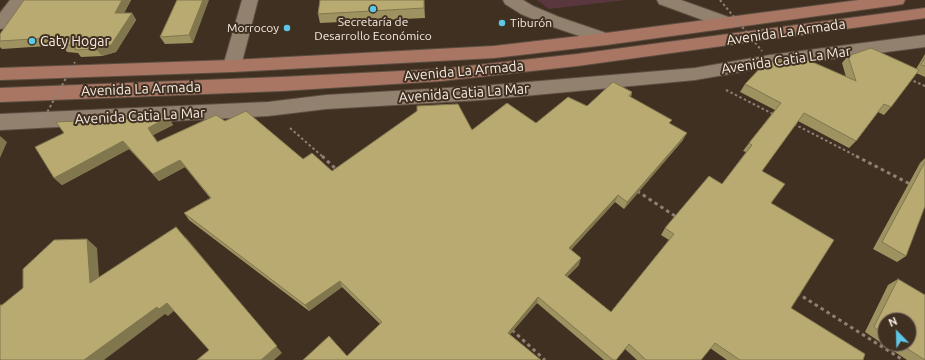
<!DOCTYPE html>
<meta charset="utf-8">
<style>
body{margin:0}
#map{position:relative;width:925px;height:360px;overflow:hidden;background:#403021;font-family:Ubuntu,sans-serif}
canvas{display:block}
.north{position:absolute;left:877px;top:312px;width:40px;height:40px;box-sizing:border-box;background:#403021;border:1px solid #897b6e;border-radius:50%;rotate:337deg;font-size:11px;font-weight:700;line-height:16px;text-align:center;color:#f6ece2}
.north::after{content:'';display:block;margin:auto;width:14px;height:18px;background:#5cc7e8;clip-path:polygon(50% 0,100% 100%,50% 72%,0 100%)}
</style>
<div id="map">
<canvas width="925" height="360"></canvas>
<div class="north">N</div>
</div>
<script>
const ctx = document.querySelector('canvas').getContext('2d');
ctx.lineJoin = 'round';
function fillPath(path, color) { ctx.fillStyle = color; ctx.fill(path, 'evenodd'); }
const shape = rows => new Path2D(rows.map(r => 'M' + r).join(''));
function trace(path, color, width, dash) { ctx.strokeStyle = color; ctx.lineWidth = width; ctx.lineCap = dash ? 'butt' : 'round'; ctx.setLineDash(dash || []); ctx.stroke(path); }
function drawText(font, color, halo, rows, align = 'center') {
  ctx.font = font + ' Ubuntu,sans-serif'; ctx.lineWidth = 4; ctx.setLineDash([]); ctx.textBaseline = 'middle'; ctx.strokeStyle = halo; ctx.fillStyle = color; for (const [text, x, y, turn = 0] of rows) {
    ctx.save(); ctx.translate(x, y); ctx.rotate((+turn || 0) * Math.PI / 180); ctx.textAlign = isNaN(turn) ? turn : align; if (halo) ctx.strokeText(text, 0, 0); ctx.fillText(text, 0, 0); ctx.restore();
  }
}
fillPath(shape([
 [537,0,626,0,549,9]
]), '#5a363f');
const minor = shape([
 [10,0,27,0,6,28,0,29,0,13,10,0],
 [242,0,258,0,241,66,239,70,232,72,225,70,223,66,242,0],
 [503,0,523,0,533,6,559,17,612,35,615,39,612,43,606,45,547,25,521,14,505,4,503,0],
 [657,0,681,0,734,19,737,23,734,27,728,28,722,27,659,4,657,0],
 [925,35,925,47,770,67,695,80,481,100,326,109,268,116,0,130,0,114,268,102,326,95,481,86,695,68,770,55,925,35]
]);
const major = shape([
 [859,0,905,0,903,4,897,5,606,45,494,58,232,72,0,80,0,68,232,60,494,46,606,33,859,0],
 [925,8,925,18,577,66,441,81,281,91,0,102,0,88,281,77,441,69,577,54,925,8]
]);
trace(minor, '#5c4f42', 2);
trace(major, '#5c4f42', 2);
trace(shape([
 [909,79,925,86],
 [726,90,775,115],
 [794,124,858,157],
 [290,128,323,157]
]), '#8e8174', 2, [2.5, 2.5]);
trace(shape([
 [322,156,338,171],
 [856,156,910,184],
 [637,191,678,218],
 [797,293,903,360],
 [512,330,545,360]
]), '#8e8174', 3, [3.5, 3.5]);
fillPath(minor, '#938170');
fillPath(major, '#aa7664');
trace(shape([
 [720,0,762,51],
 [45,116,75,62]
]), '#8e8174', 2, [2.5, 2.5]);
fillPath(shape([
 [24,0,131,0,124,13,132,13,136,20,116,52,102,56,81,57,78,53,67,52,62,45,2,49,0,47,0,34],
 [177,0,193,43,165,44,160,37],
 [424,0,425,18,320,23,318,14],
 [925,54,925,77,916,73,891,107,884,115,878,112,856,141,849,148,798,121,762,171,771,203,791,308,863,360,727,360,710,348,701,360,637,360,625,349,616,360,604,360,537,303,510,334,347,356,380,324,342,287,309,311,189,220,184,213,210,198,185,167,159,181,129,149,62,185,54,178,168,117,173,125,153,135,158,142,225,121,303,159,332,171,472,130,536,123,587,106,632,92,631,97,670,123,683,140,624,209,615,202,571,250,579,265,567,277,611,312,669,240,661,235,665,228,722,184,746,152,743,151,749,143,775,110,740,92,745,84,846,77,842,63,848,56,916,69],
 [925,158,925,206,906,256,897,262,873,249,920,163],
 [898,279,925,360,907,360,865,332,888,285],
 [885,320,909,344,885,344]
]), '#9e9261');
fillPath(shape([
 [122,0,131,0,120,21,115,13],
 [203,0,209,0,193,43,189,35],
 [132,13,136,20,116,52,102,56,96,49],
 [168,117,173,125,153,135,163,150,148,128],
 [687,133,683,140,624,209,627,202],
 [0,136,7,142,0,158],
 [123,141,129,149,62,185,54,178],
 [180,160,185,167,159,181,153,174],
 [618,195,615,202,567,254,569,248],
 [184,235,282,353,274,360,261,360],
 [87,239,97,248,100,291,90,283],
 [581,258,579,265,562,281,565,275],
 [340,281,342,287,309,311,305,305],
 [538,297,537,303,507,338,508,333],
 [167,303,175,310,168,316,165,314,104,360,84,360,157,307]
]), '#81774f');
const building = shape([
 [24,0,122,0,115,13,132,13,111,45,96,49,75,50,76,45,61,45,65,37,0,41,0,34,24,0],
 [177,0,203,0,189,35,160,37,177,0],
 [320,0,424,0,424,8,318,14,320,0],
 [871,48,919,70,891,107,884,104,856,141,804,113,762,171,785,184,771,203,834,240,791,308,865,354,863,360,740,360,715,343,701,360,646,360,629,344,616,360,613,360,538,297,508,333,541,360,303,360,329,336,347,356,382,322,340,281,305,305,184,213,211,198,180,160,153,174,123,141,54,178,35,147,64,133,56,122,168,117,148,128,157,142,216,115,225,121,246,111,303,159,312,153,332,171,417,111,417,106,458,104,472,130,507,103,536,123,568,97,587,106,613,82,632,92,629,96,672,120,669,123,687,133,627,202,618,195,569,248,581,258,565,275,611,312,674,234,665,228,709,176,722,184,752,145,749,143,781,103,745,84,765,63,801,57,856,81,848,56,871,48],
 [925,58,925,66,921,65,925,58],
 [925,162,925,206,906,256,882,242,925,162],
 [176,227,277,346,261,360,197,360,209,350,167,303,159,309,157,307,84,360,0,360,0,305,2,305,23,288,23,269,54,240,87,239,90,283,176,227],
 [898,279,925,295,925,360,900,344,909,344,909,320,885,320,885,335,874,327,898,279]
]);
fillPath(building, '#b8aa71');
trace(building, '#81774f', 1);
for (const [x, y, r, color] of [
 [373,9,4,"#5cc7e8"],
 [502,23,4,"#5cc7e8"],
 [287,28,4,"#5cc7e8"],
 [32,41,4,"#5cc7e8"]
]) { const dot = new Path2D(); dot.arc(x, y, r, 0, 2 * Math.PI); ctx.fillStyle = color; ctx.fill(dot); trace(dot, '#403021', 1.5); }
drawText('12px', '#f6ece2', '#403021', [
 ["Secretaría de",373,22],
 ["Desarrollo Económico",373,36],
 ["Tiburón",510,23,"left"],
 ["Morrocoy",279,28,"right"]
]);
drawText('14px', '#f6ece2', '#403021', [
 ["Avenida La Armada",786,32,-8],
 ["Avenida Catia La Mar",786,60,-8],
 ["Avenida La Armada",464,71,-5],
 ["Avenida La Armada",141,89,-2],
 ["Avenida Catia La Mar",464,93,-4],
 ["Avenida Catia La Mar",140,116,-3]
]);
drawText('14px', '#f6ece2', '#403021', [
 ["Caty Hogar",40,41]
], 'left');
</script>
